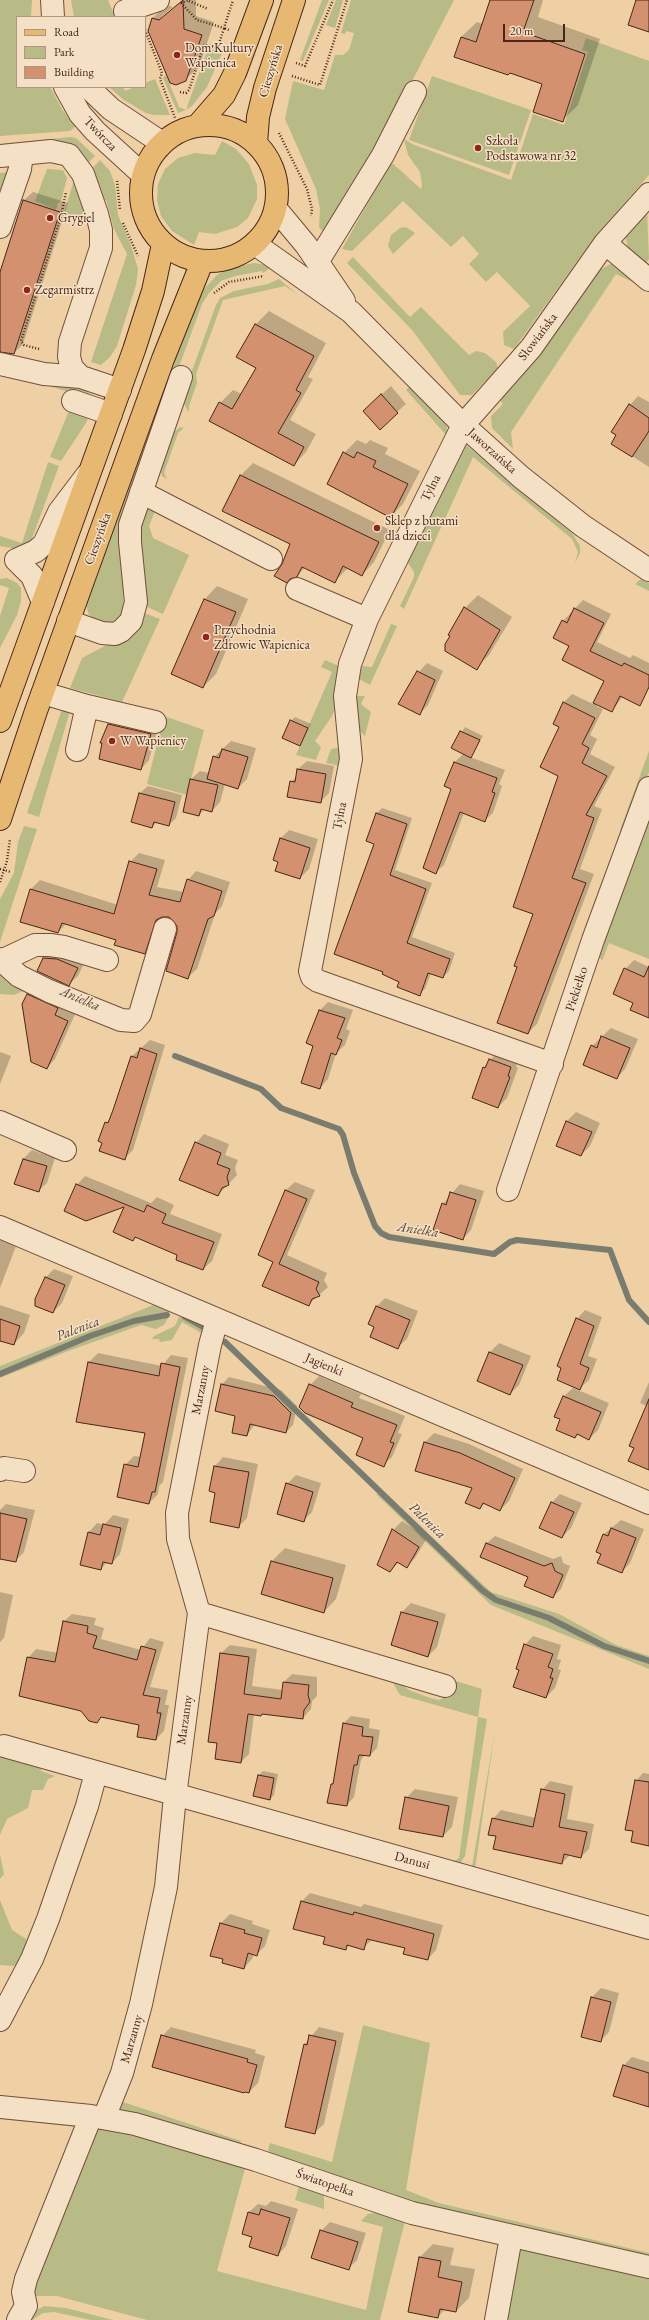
<!DOCTYPE html>
<meta charset="utf-8">
<style>
body{margin:0}
#map{position:relative;width:649px;height:2320px;overflow:hidden;background:#eed0a4;font-family:"EB Garamond",serif}
canvas{display:block}
.legend{position:absolute;left:16px;top:16px;width:130px;height:72px;box-sizing:border-box;background:#f4e0c4;border:1px solid #b09680;margin:0;padding:5px 7px;list-style:none;font-size:12px;color:#492619}
.legend li{display:flex;align-items:center;gap:8px;height:20px}
.legend b{width:20px;border:1px solid #b09680}
.scale{position:absolute;left:503px;top:24px;width:62px;height:18px;box-sizing:border-box;border:2px solid #492619;border-top:0;padding-left:5px;font-size:12px;line-height:14px;white-space:nowrap;color:#492619;-webkit-text-stroke:3px #f4e0c4;paint-order:stroke}
</style>
<div id="map">
<canvas width="649" height="2320"></canvas>
<ul class="legend">
<li><b style="height:5px;background:#e7b872"></b>Road</li>
<li><b style="height:11px;background:#b8bb86"></b>Park</li>
<li><b style="height:11px;background:#d39170"></b>Building</li>
</ul>
<div class="scale">20 m</div>
</div>
<script>
const ctx = document.querySelector('canvas').getContext('2d');
ctx.lineJoin = 'round';
function fillPath(path, color) { ctx.fillStyle = color; ctx.fill(path, 'evenodd'); }
const shape = rows => new Path2D(rows.map(r => 'M' + r).join(''));
function trace(path, color, width, dash) { ctx.strokeStyle = color; ctx.lineWidth = width; ctx.lineCap = dash ? 'butt' : 'round'; ctx.setLineDash(dash || []); ctx.stroke(path); }
function drawText(font, color, halo, rows, align = 'center') {
  ctx.font = font + ' "EB Garamond",serif'; ctx.lineWidth = 3; ctx.setLineDash([]); ctx.textBaseline = 'middle'; ctx.strokeStyle = halo; ctx.fillStyle = color; for (const [text, x, y, turn = 0] of rows) {
    ctx.save(); ctx.translate(x, y); ctx.rotate((+turn || 0) * Math.PI / 180); ctx.textAlign = isNaN(turn) ? turn : align; if (halo) ctx.strokeText(text, 0, 0); ctx.fillText(text, 0, 0); ctx.restore();
  }
}
fillPath(shape([
 [0,0,32,0,31,17,17,17,17,87,50,87,62,109,75,127,70,131,0,136],
 [71,0,108,0,115,17,74,17],
 [322,0,329,0,303,61,300,60],
 [336,0,343,0,335,28,326,25],
 [351,0,454,0,377,149,329,234,324,229,322,231,319,227,320,209,316,189,285,119,293,81,324,90,335,55,343,55,349,50,354,33,346,31,345,34,341,33],
 [586,38,649,61,649,175,596,235,514,349,504,345,503,332,530,306,497,272,486,282,469,264,479,254,463,236,451,247,403,201,352,251,342,249,391,162,421,189,422,185,420,172,408,155,404,139,412,144,511,180,533,114,564,125,588,52,582,50],
 [208,48,222,53,207,87,192,106,186,110,178,113,163,78,166,75,179,107,186,110],
 [432,76,531,110,509,175,409,140],
 [155,79,170,115,153,115,146,113,124,100,109,87,123,87,125,91,135,87,145,87,145,83],
 [71,137,76,138,95,156,86,165,0,149,0,144],
 [222,141,236,149,249,164,257,185,257,199,248,218,237,227,215,234,199,232,194,245,172,231,161,216,157,200,158,184,165,169,178,158,195,153,215,155],
 [100,160,110,171,115,185,118,215,131,245,138,269,136,285,117,346,110,357,101,365,91,362,127,254,114,229,106,200,103,200,90,171],
 [47,169,63,170,67,178,61,201,58,203,56,210,35,201],
 [10,172,0,203,0,173],
 [74,180,84,202,82,219,64,213],
 [647,210,649,259,646,263,628,248,626,239,626,235],
 [406,227,415,233,393,254,388,246,391,235,400,228],
 [353,257,410,317,421,307,469,355,476,351,485,353,496,362,498,368,472,395,460,395,413,331,347,263],
 [254,263,273,266,263,273,262,271,235,276,221,281,209,293,202,304,173,383,121,542,124,612,119,619,112,624,104,624,89,615,86,605,198,298,203,290,218,274,234,267],
 [610,264,616,264,649,290,616,274,511,432,513,449,492,428,491,416,503,404,499,399,523,374,595,273],
 [279,279,298,295,285,286,223,300,196,374,197,383,189,406,189,412,184,404,192,381,189,379,216,305,220,298,234,291,268,284],
 [0,370,84,390,92,395,93,400],
 [410,386,447,426,447,436,406,390],
 [71,406,90,412,86,423,61,461,50,457],
 [180,427,184,428,178,433,164,473,167,479,162,476,160,467,174,432],
 [465,444,572,533,580,546,580,553,575,563,578,552,572,539,473,457,404,609,400,606,414,577,414,572,408,563,408,556],
 [48,462,59,466,29,546,17,549,0,546,0,536,22,543],
 [157,506,149,526,153,538,189,555,163,614,143,605,139,533,146,510],
 [7,578,17,583,21,588,21,601,17,615,0,648,0,616,9,588,0,585,0,579],
 [641,579,649,583,649,591,635,584],
 [142,612,160,619,122,702,70,688,82,658,114,641],
 [391,624,397,626,370,685,359,679,362,666,372,667],
 [325,660,341,667,338,702,332,716,315,741,321,747,316,760,296,755,332,672,321,667],
 [356,696,365,696,361,704,371,712,365,736,358,729],
 [62,709,70,711,39,817,27,813],
 [164,716,204,730,187,795,147,784],
 [342,747,345,758,344,768,311,932,304,984,301,982,314,899,340,766,326,763,331,749],
 [649,751,649,772,633,815,623,829,620,830],
 [649,803,649,959,609,943,602,961,599,956],
 [24,826,37,829,0,942,0,899,14,873,18,842],
 [0,970,20,984,23,991,14,995,0,994],
 [156,1304,165,1309,169,1309,168,1318,164,1325,156,1329,141,1325,71,1350,0,1378,0,1366],
 [179,1317,182,1317,204,1329,203,1334,182,1322,172,1340,160,1342,159,1339,152,1339,154,1336,175,1326],
 [376,1494,386,1494,491,1592,559,1614,616,1645,649,1656,649,1669,491,1605],
 [301,1652,398,1681,409,1690,430,1698,439,1700,449,1696,446,1678,482,1689,478,1717,487,1719,465,1856,459,1865,451,1863,459,1858,478,1717,400,1695,393,1683,300,1655],
 [495,1731,475,1869,472,1867,473,1861],
 [0,1751,39,1761,41,1771,55,1776,48,1779,43,1790,32,1790,28,1808,7,1819,0,1835],
 [0,1854,4,1874,0,1879],
 [0,1900,12,1930,26,1939,26,1947,18,1964,14,1966,0,1965],
 [363,2025,430,2043,406,2190,439,2203,649,2253,649,2261,427,2210,274,2160,268,2150,270,2143,332,2162],
 [120,2101,241,2141,239,2148,125,2114,121,2110],
 [0,2115,74,2124,77,2127,0,2119],
 [101,2126,246,2165,217,2271,366,2310,383,2227,361,2221,368,2214,378,2212,405,2221,380,2320,147,2320,57,2296,31,2296,93,2130],
 [300,2182,324,2192,324,2209,295,2200],
 [524,2248,649,2277,649,2320,501,2320,518,2249],
 [44,2306,66,2308,113,2320,91,2320,54,2312,43,2313,32,2320,25,2320,31,2313]
]), '#b8bb86');
fillPath(shape([
 [185,0,196,0,196,16,214,22,199,67,180,84,171,82,153,18,166,5,173,7,161,17,161,20],
 [491,0,543,0,538,17,600,39,578,105,562,121,543,83,461,37,477,22,483,24],
 [33,192,68,203,23,344,14,353,0,351,0,273,24,200],
 [269,311,326,343,308,377,313,379,290,420,316,434,306,452,294,465,220,403,233,390,242,394,257,367,238,357,256,324],
 [391,386,406,404,397,412,373,402],
 [638,396,649,402,649,467,612,443,630,405],
 [357,440,366,444,370,440,388,448,385,454,420,471,403,504,390,517,344,453],
 [253,463,390,530,374,562,362,575,348,568,335,581,305,567,297,576,283,565,291,543,241,475],
 [217,586,248,599,216,674,203,687,205,599],
 [478,595,512,617,489,655,476,668,465,608],
 [583,600,611,614,597,642,630,658,633,655,649,663,649,688,637,703,623,696,612,711,597,704,596,706,603,709,590,735,597,739,590,754,615,767,594,806,602,809,580,869,594,874,537,1024,528,1033,518,966,534,914,559,776,563,703,572,694,593,704,605,680,571,645,563,621],
 [427,663,443,671,428,705,419,714,399,703,411,681],
 [117,715,159,725,149,760,141,769,108,724],
 [295,717,311,724,300,745,291,721],
 [465,727,483,736,470,757,505,770,499,784,502,786,493,813,485,820,464,813,444,865,436,872,452,789,446,786,455,762,464,753,452,748],
 [231,741,256,748,247,779,238,788,225,784,220,802,212,811,205,809,199,815,191,779,200,771,209,773,214,757],
 [307,761,334,766,329,793,320,802,291,782,297,776,298,769],
 [148,786,182,795,176,818,169,825,157,822,152,827,140,793],
 [382,808,412,818,395,870,432,883,412,937,455,953,449,971,443,977,431,973,425,989,419,994,401,982,375,843,377,813],
 [289,830,318,839,309,869,300,878,280,861,280,839],
 [139,853,165,860,157,887,184,892,188,880,196,871,230,882,222,906,215,914,197,969,188,977,178,925,169,916,163,916,153,944,144,953,117,939,67,923,58,932,21,921,31,889,40,880,118,905,130,862],
 [53,949,86,959,78,976,69,984,38,971,44,958],
 [634,960,649,967,649,1017,635,1002,625,969],
 [36,986,76,1012,55,1059,47,1068,27,994],
 [328,1002,353,1010,346,1029,350,1031,345,1045,336,1053,328,1079,320,1088,314,1045,319,1011],
 [611,1028,638,1039,625,1069,617,1078,592,1046],
 [150,1040,165,1045,133,1150,124,1159,103,1142,106,1123,112,1117,132,1056],
 [498,1051,519,1058,516,1067,518,1068,507,1098,498,1107,484,1068],
 [0,1052,11,1056,0,1084],
 [576,1112,600,1123,590,1146,581,1155,557,1145,567,1121],
 [204,1134,229,1144,225,1155,238,1160,235,1168,237,1175,218,1195,196,1143],
 [32,1150,55,1158,47,1183,38,1191,23,1159],
 [85,1176,151,1203,157,1197,174,1205,170,1214,222,1234,212,1261,203,1269,179,1254,136,1236,133,1239,126,1205,77,1185],
 [295,1182,315,1190,287,1255,327,1273,324,1280,328,1287,309,1304,274,1261,259,1254,286,1190],
 [460,1184,484,1191,471,1230,463,1239,443,1204],
 [0,1239,16,1246,0,1288],
 [54,1269,73,1276,62,1303,53,1312,46,1277],
 [385,1298,418,1311,407,1339,398,1347,375,1326,376,1307],
 [0,1305,30,1315,24,1333,14,1344,0,1340],
 [585,1310,602,1317,588,1356,597,1359,589,1380,580,1388,577,1319],
 [499,1343,531,1356,519,1385,510,1394,478,1380,490,1352],
 [98,1353,162,1366,171,1355,188,1358,163,1482,159,1486,158,1494,149,1503,125,1465,134,1456,141,1457,147,1432,77,1421,89,1362],
 [319,1376,361,1394,359,1398,405,1416,398,1433,402,1434,392,1457,383,1465,365,1437,310,1385],
 [229,1377,281,1390,297,1406,293,1425,286,1432,255,1424,247,1435,237,1415,216,1410,222,1384],
 [649,1382,649,1469,635,1447,647,1406,640,1403],
 [573,1388,609,1403,598,1430,589,1439,578,1434,575,1437,562,1419,564,1396],
 [434,1433,469,1444,523,1469,509,1501,500,1510,485,1503,480,1508,473,1488,417,1470,425,1442],
 [223,1457,258,1464,247,1518,238,1527,217,1492,210,1491,215,1466],
 [296,1475,321,1483,312,1512,303,1521,287,1484],
 [560,1494,582,1503,571,1528,562,1537,552,1502],
 [6,1504,35,1510,24,1552,15,1561,0,1558,0,1510],
 [113,1515,129,1519,120,1554,112,1563,107,1562,101,1569,89,1532,97,1523,104,1525],
 [621,1520,644,1529,630,1563,622,1572,602,1554,604,1534],
 [402,1521,427,1538,415,1558,407,1566,399,1562,390,1571,378,1564,393,1530],
 [495,1536,553,1559,561,1556,563,1563,570,1566,561,1589,553,1597,486,1544],
 [285,1548,346,1565,336,1599,324,1612,262,1593,272,1561],
 [0,1592,13,1595,4,1638,0,1642],
 [411,1603,446,1614,437,1647,428,1656,392,1645,402,1612],
 [72,1614,96,1618,94,1625,104,1628,101,1639,141,1650,150,1638,164,1642,150,1687,168,1690,165,1705,169,1705,164,1731,156,1739,140,1724,102,1716,97,1722,28,1658,36,1649,58,1653,63,1622],
 [533,1636,561,1645,557,1659,561,1660,558,1669,561,1670,555,1688,546,1697,520,1669,525,1645],
 [230,1645,257,1649,252,1686,283,1690,284,1682,292,1674,317,1677,317,1696,312,1701,311,1709,303,1718,263,1713,254,1714,249,1754,241,1762,218,1742,221,1653],
 [351,1716,370,1719,369,1728,380,1730,377,1748,370,1755,365,1754,361,1760,354,1797,347,1805,331,1784,334,1782,343,1724],
 [263,1771,278,1774,274,1795,270,1799,259,1775],
 [643,1773,649,1774,649,1845,636,1781],
 [550,1781,573,1786,567,1819,594,1824,589,1849,581,1857,570,1855,562,1863,497,1836,493,1819,501,1810,536,1818,542,1790],
 [415,1789,458,1797,452,1827,443,1836,406,1798],
 [310,1893,361,1907,364,1904,443,1925,436,1950,428,1959,406,1947,373,1939,363,1948,350,1945,345,1949,302,1901],
 [230,1914,253,1921,252,1924,270,1930,265,1946,256,1955,254,1954,252,1959,244,1968,211,1955,221,1923],
 [601,1988,619,1993,609,2032,600,2041,582,2036,592,1997],
 [171,2027,256,2050,255,2053,265,2056,258,2083,249,2092,162,2036],
 [319,2027,344,2033,324,2124,315,2132,305,2044],
 [632,2057,649,2062,649,2106,623,2066],
 [271,2201,298,2209,286,2246,278,2255,253,2237,243,2233,249,2212,258,2204,266,2206],
 [330,2222,366,2233,357,2260,349,2268,321,2231],
 [433,2244,454,2248,450,2265,475,2269,469,2298,456,2311,445,2309,438,2317,420,2257]
]), '#0003');
trace(shape([
 [175,1056,261,1089,281,1108,339,1129,343,1135,354,1173,375,1226,381,1233,389,1237,494,1254,510,1242,517,1240,610,1250,629,1300,649,1322],
 [185,1317,203,1327],
 [225,1342,482,1590,496,1600,549,1618,604,1646,649,1661],
 [0,1374,90,1336,134,1321,167,1315]
]), '#797c6f', 6);
const building = shape([
 [183,0,184,29,202,35,186,81,176,85,170,83,148,31,152,18,159,20,183,0],
 [490,0,534,0,523,32,585,54,563,122,533,112,542,84,510,73,508,75,454,57,461,37,476,42,490,0],
 [636,0,649,0,649,32,628,25,636,0],
 [23,200,60,212,14,354,0,352,0,272,23,200],
 [255,324,314,356,296,390,301,393,278,433,304,447,294,466,209,421,219,402,232,409,256,368,236,357,255,324],
 [381,394,398,413,380,430,363,411,381,394],
 [629,404,649,418,649,431,632,457,611,444,616,435,611,432,629,404],
 [343,452,354,458,357,452,376,461,373,467,408,484,391,518,327,484,343,452],
 [240,475,379,542,362,576,343,566,335,583,302,567,297,577,290,579,287,583,274,576,282,564,290,544,222,511,240,475],
 [204,599,236,612,203,688,171,674,204,599],
 [464,607,500,630,477,670,445,651,445,644,450,636,448,635,464,607],
 [574,608,604,623,590,651,622,666,624,663,649,675,649,687,640,706,620,696,612,712,593,703,604,681,562,660,569,646,553,638,562,620,567,623,574,608],
 [417,671,435,680,420,715,398,704,417,671],
 [563,702,595,718,582,744,589,748,582,763,607,776,586,815,594,818,572,878,586,883,528,1034,497,1023,517,967,514,966,533,914,513,907,558,776,540,767,559,727,553,724,563,702],
 [290,720,308,728,300,746,282,738,290,720],
 [108,724,151,734,141,770,99,759,102,743,100,743,108,724],
 [460,731,480,740,471,758,451,748,460,731],
 [222,749,248,757,238,789,207,779,213,756,219,758,222,749],
 [454,762,497,778,492,792,495,793,485,822,460,812,436,874,423,868,451,789,444,786,454,762],
 [297,769,326,774,321,803,287,797,290,781,295,782,297,769],
 [190,779,218,785,212,812,201,809,199,816,183,812,190,779],
 [139,793,175,802,169,826,154,822,152,828,131,822,139,793],
 [376,813,407,824,390,875,426,889,407,943,450,959,443,978,428,973,420,996,397,987,399,982,382,974,383,972,334,954,374,844,366,841,376,813],
 [280,838,310,848,300,879,275,871,278,862,273,860,280,838],
 [129,861,157,869,149,895,180,902,187,879,222,891,214,916,208,919,188,979,166,971,177,932,177,926,169,917,162,917,156,920,145,954,114,945,116,940,62,923,58,933,20,922,30,889,114,914,129,861],
 [43,958,57,959,78,968,69,986,37,971,43,958],
 [649,966,649,1018,630,1010,633,1003,613,994,624,968,644,977,649,966],
 [27,994,58,1008,55,1015,68,1021,47,1069,31,1062,22,1004,27,994],
 [319,1010,345,1018,337,1038,342,1040,336,1055,331,1053,320,1089,301,1083,313,1046,306,1043,319,1010],
 [601,1036,630,1048,617,1079,583,1065,591,1045,597,1048,601,1036],
 [140,1048,157,1054,125,1160,99,1151,102,1143,98,1141,105,1122,108,1123,113,1110,131,1056,137,1058,140,1048],
 [489,1059,511,1067,508,1076,510,1077,498,1108,472,1098,483,1067,485,1068,489,1059],
 [566,1121,592,1132,581,1156,556,1146,566,1121],
 [195,1142,221,1153,217,1164,230,1169,227,1177,229,1185,222,1188,218,1196,179,1180,195,1142],
 [23,1159,47,1166,39,1192,14,1184,23,1159],
 [76,1184,144,1212,147,1205,166,1214,162,1223,214,1242,203,1270,176,1260,177,1255,135,1237,133,1241,113,1232,124,1207,86,1221,64,1211,76,1184],
 [285,1190,307,1199,279,1264,319,1282,316,1289,320,1296,312,1299,309,1306,262,1286,273,1262,258,1255,285,1190],
 [450,1192,476,1200,463,1240,433,1230,442,1203,446,1205,450,1192],
 [45,1277,65,1285,53,1313,35,1306,35,1299,45,1277],
 [376,1306,410,1320,398,1349,370,1337,374,1327,368,1324,376,1306],
 [576,1318,594,1326,580,1364,589,1368,580,1390,557,1380,561,1368,557,1366,576,1318],
 [0,1319,20,1326,14,1345,0,1341,0,1319],
 [489,1352,523,1365,510,1395,477,1381,489,1352],
 [88,1362,159,1376,161,1363,180,1367,155,1492,152,1492,149,1504,117,1497,124,1464,138,1467,145,1433,76,1422,88,1362],
 [221,1384,274,1396,291,1413,286,1433,250,1424,247,1436,232,1433,235,1416,215,1411,221,1384],
 [309,1384,353,1403,351,1407,397,1425,390,1442,394,1443,384,1467,356,1455,363,1438,305,1413,299,1407,309,1384],
 [563,1396,601,1412,589,1440,577,1434,575,1438,556,1430,560,1419,554,1417,563,1396],
 [649,1399,649,1470,628,1461,634,1448,629,1446,649,1399],
 [424,1442,460,1453,515,1478,500,1511,483,1503,480,1509,465,1503,472,1488,415,1471,424,1442],
 [214,1466,249,1472,239,1528,210,1522,215,1493,209,1491,214,1466],
 [286,1483,313,1492,304,1522,277,1514,286,1483],
 [551,1502,574,1512,562,1538,539,1528,551,1502],
 [0,1513,27,1519,16,1562,0,1559,0,1513],
 [103,1524,121,1528,112,1564,103,1562,101,1570,80,1565,88,1532,100,1535,103,1524],
 [611,1528,636,1538,622,1573,597,1563,601,1554,596,1552,603,1534,608,1536,611,1528],
 [392,1529,419,1547,407,1568,397,1562,390,1572,377,1565,392,1529],
 [486,1543,544,1566,552,1563,555,1571,563,1575,553,1598,524,1586,528,1577,480,1557,486,1543],
 [271,1561,333,1578,324,1613,261,1594,271,1561],
 [401,1612,438,1622,428,1657,391,1645,401,1612],
 [63,1621,88,1626,87,1633,97,1636,93,1648,137,1660,141,1646,156,1650,143,1695,160,1698,157,1713,161,1713,156,1740,137,1737,139,1725,101,1717,97,1723,89,1721,81,1711,19,1696,27,1657,55,1662,63,1621],
 [524,1644,553,1654,548,1667,553,1669,550,1678,553,1678,546,1698,513,1687,519,1670,516,1669,524,1644],
 [220,1653,249,1657,244,1694,281,1699,283,1682,309,1685,308,1695,310,1702,304,1710,303,1719,262,1714,261,1716,248,1714,241,1763,215,1759,217,1743,208,1742,220,1653],
 [343,1723,363,1727,362,1736,373,1737,370,1756,359,1755,357,1765,354,1765,347,1806,327,1803,331,1784,333,1784,343,1723],
 [258,1775,274,1778,270,1800,253,1796,258,1775],
 [635,1780,649,1782,649,1846,631,1842,633,1831,625,1830,635,1780],
 [541,1789,565,1794,559,1827,587,1832,581,1858,564,1854,562,1864,493,1849,496,1836,488,1835,492,1818,533,1827,541,1789],
 [405,1797,449,1806,443,1837,399,1829,405,1797],
 [301,1901,353,1915,354,1912,434,1934,428,1960,403,1954,405,1948,367,1939,364,1950,347,1945,346,1950,323,1944,325,1937,293,1929,301,1901],
 [220,1923,245,1930,244,1933,262,1938,257,1956,248,1953,244,1969,222,1963,223,1959,210,1956,220,1923],
 [591,1997,611,2002,601,2042,581,2037,591,1997],
 [161,2035,248,2059,247,2062,257,2065,249,2093,245,2092,244,2093,152,2067,161,2035],
 [309,2035,336,2041,315,2134,285,2127,304,2044,307,2045,309,2035],
 [623,2065,649,2073,649,2107,613,2096,623,2065],
 [261,2209,290,2218,278,2256,249,2247,252,2237,242,2234,248,2212,259,2215,261,2209],
 [320,2230,358,2242,349,2270,311,2258,320,2230],
 [419,2257,441,2261,438,2277,462,2282,456,2312,440,2309,438,2318,408,2312,419,2257]
]);
fillPath(building, '#d39170');
trace(building, '#492619', 1);
const minor = shape([
 [52,0,53,17],
 [125,11,158,0],
 [65,87,80,114,95,131,143,175],
 [88,87,111,109,162,143],
 [0,156,51,151,69,155,83,174,97,214,101,230,101,248,70,342,69,357,72,368,81,377],
 [276,209,306,245,344,301],
 [0,227,20,169,22,154],
 [605,243,649,280],
 [255,244,351,312,463,425,521,477,583,526,649,570],
 [318,261,383,155,415,92],
 [0,364,44,374,81,377,120,390],
 [73,401,111,414],
 [141,492,271,559],
 [16,560,36,551,44,544,59,512,87,475],
 [16,560,32,576,43,602],
 [297,589,367,619],
 [68,621,102,633,115,634,121,631,131,621,136,602,130,542,130,525,181,377],
 [43,693,87,706,77,750],
 [87,706,155,722],
 [0,959,19,976,49,991,121,1020,134,1021,140,1014,165,929],
 [3,960,35,945,50,945,64,947,107,960],
 [552,1064,318,981,312,977,310,971,351,759,345,696,350,664,367,619,463,425,531,348,605,243,649,194],
 [0,1122,65,1150],
 [508,1190,593,940,649,788],
 [0,1227,649,1503],
 [0,1470,4,1468,24,1471],
 [199,1613,445,1686],
 [4,1746,649,1928],
 [0,2020,32,1959,48,1919,87,1806,96,1773],
 [0,2107,91,2116,135,2124,256,2160,412,2213,649,2267],
 [104,2118,122,2073,141,2004,166,1887,175,1796,199,1613,178,1539,177,1513,210,1345,217,1320],
 [18,2320,26,2306,23,2292,26,2279,91,2116],
 [496,2320,511,2237]
]);
const major = shape([
 '141 193a68 68 0 1 1 136 0a68 68 0 1 1-136 0Z',
 [198,125,224,95,235,73,262,0],
 [256,144,258,117,265,88,294,0],
 [0,721,134,350,153,291,163,244],
 [0,819,36,711,163,359,202,262]
]);
trace(minor, '#72503c', 24);
trace(major, '#492619', 24);
trace(shape([
 [189,1,208,9],
 [181,3,197,20,224,28,233,0],
 [181,3,189,0],
 [145,30,162,73,160,79,175,118],
 [296,63,305,66,333,0],
 [292,76,320,85,347,0],
 [180,92,186,93,189,90,204,45,218,47,224,28,229,30],
 [279,133,307,189,312,209,311,216],
 [117,181,120,210],
 [123,223,138,256],
 [214,293,229,282,264,276],
 [39,349,24,345,21,341,61,216,66,192],
 [0,869,11,872],
 [0,882,7,861,10,839]
]), '#492619', 2.5, [1, 2]);
trace(minor, '#f4e0c4', 22);
trace(major, '#e7b872', 22);
for (const [x, y, r, color] of [
 [177,55,4,"#8f2418"],
 [478,148,4,"#8f2418"],
 [50,218,4,"#8f2418"],
 [27,290,4,"#8f2418"],
 [377,528,4,"#8f2418"],
 [206,637,4,"#8f2418"],
 [112,741,4,"#8f2418"]
]) { const dot = new Path2D(); dot.arc(x, y, r, 0, 2 * Math.PI); ctx.fillStyle = color; ctx.fill(dot); trace(dot, '#f4e0c4', 1.5); }
drawText('13px', '#492619', '#f4e0c4', [
 ["Dom Kultury",185,48],
 ["Wapienica",185,63],
 ["Szkoła",486,141],
 ["Podstawowa nr 32",486,156],
 ["Grygiel",58,218],
 ["Zegarmistrz",35,290],
 ["Sklep z butami",385,521],
 ["dla dzieci",385,536],
 ["Przychodnia",214,630],
 ["Zdrowie Wapienica",214,645],
 ["W Wapienicy",120,741]
], 'left');
drawText('13px', '#492619', '#f4e0c4', [
 ["Cieszyńska",271,71,-73],
 ["Twórcza",100,134,46],
 ["Słowiańska",538,337,-53],
 ["Jaworzańska",492,451,42],
 ["Tylna",431,488,-63],
 ["Cieszyńska",98,539,-70],
 ["Tylna",340,816,-79],
 ["Piekiełko",577,989,-72],
 ["Jagienki",324,1365,23],
 ["Marzanny",201,1390,-79],
 ["Marzanny",185,1720,-82],
 ["Danusi",412,1861,15],
 ["Marzanny",132,2039,-74],
 ["Światopełka",325,2183,19]
]);
drawText('italic 14px', '#594336', '#f4e0c4', [
 ["Anielka",80,999,23],
 ["Anielka",418,1230,9],
 ["Palenica",78,1329,-21],
 ["Palenica",427,1521,44]
]);
</script>
